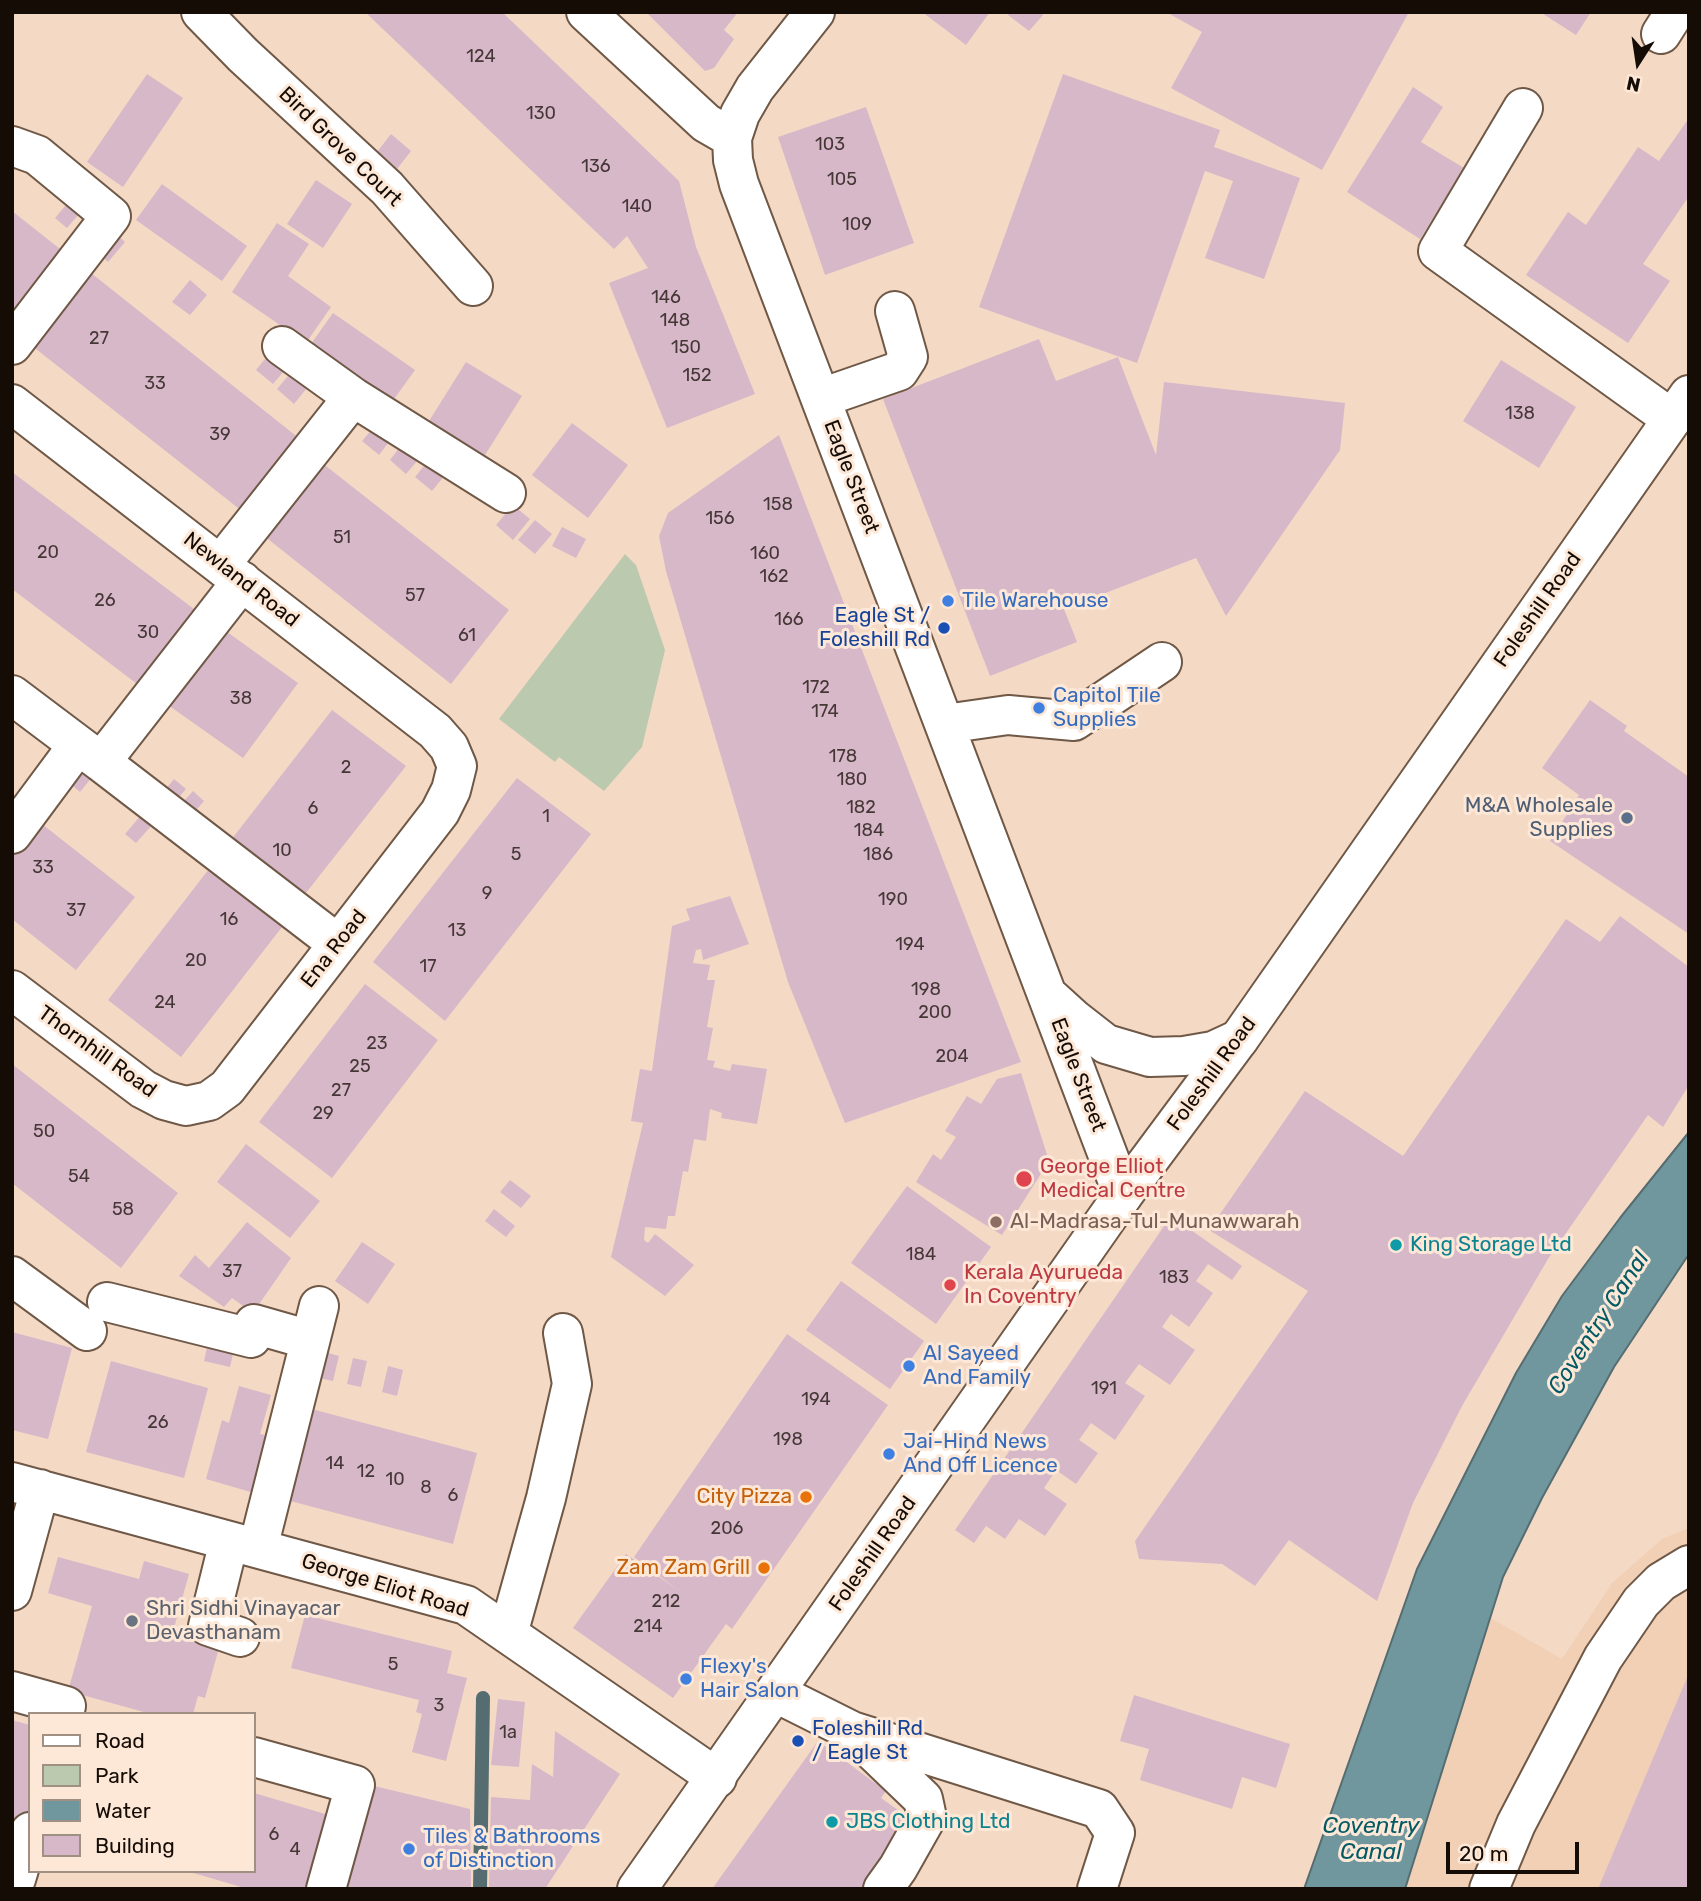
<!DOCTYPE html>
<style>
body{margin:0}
#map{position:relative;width:1701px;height:1901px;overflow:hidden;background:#f4d9c5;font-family:Rubik,sans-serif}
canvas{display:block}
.frame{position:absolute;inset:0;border:14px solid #150c06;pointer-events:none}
.legend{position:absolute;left:28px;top:1712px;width:228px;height:161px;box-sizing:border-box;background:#fde8d7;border:2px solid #a09083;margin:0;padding:9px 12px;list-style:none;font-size:21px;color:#150c06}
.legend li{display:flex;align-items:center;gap:14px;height:35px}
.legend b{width:35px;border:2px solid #a09083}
.north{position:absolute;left:1603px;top:28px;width:70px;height:70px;-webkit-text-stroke:5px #fde8d7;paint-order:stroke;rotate:192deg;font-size:19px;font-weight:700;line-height:28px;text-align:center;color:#150c06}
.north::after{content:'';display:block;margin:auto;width:24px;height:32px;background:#150c06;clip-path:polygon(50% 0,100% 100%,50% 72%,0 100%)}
.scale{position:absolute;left:1446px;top:1842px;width:133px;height:32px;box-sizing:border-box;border:4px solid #150c06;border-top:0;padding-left:9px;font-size:21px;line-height:24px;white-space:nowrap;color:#150c06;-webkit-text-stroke:5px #fde8d7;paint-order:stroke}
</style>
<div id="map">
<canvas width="1701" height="1901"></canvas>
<div class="frame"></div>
<ul class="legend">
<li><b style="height:9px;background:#fff"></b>Road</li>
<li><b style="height:19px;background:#bbc9af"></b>Park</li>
<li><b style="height:19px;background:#71979e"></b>Water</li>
<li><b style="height:19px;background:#d7b8c9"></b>Building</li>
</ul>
<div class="north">N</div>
<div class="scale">20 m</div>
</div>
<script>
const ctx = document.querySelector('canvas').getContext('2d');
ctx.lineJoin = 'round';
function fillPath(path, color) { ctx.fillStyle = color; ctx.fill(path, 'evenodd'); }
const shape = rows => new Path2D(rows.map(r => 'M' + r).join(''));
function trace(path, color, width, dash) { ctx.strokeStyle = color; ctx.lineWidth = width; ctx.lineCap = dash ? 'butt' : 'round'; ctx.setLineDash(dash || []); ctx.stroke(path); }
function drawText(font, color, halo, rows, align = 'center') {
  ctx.font = font + ' Rubik,sans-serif'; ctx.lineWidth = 6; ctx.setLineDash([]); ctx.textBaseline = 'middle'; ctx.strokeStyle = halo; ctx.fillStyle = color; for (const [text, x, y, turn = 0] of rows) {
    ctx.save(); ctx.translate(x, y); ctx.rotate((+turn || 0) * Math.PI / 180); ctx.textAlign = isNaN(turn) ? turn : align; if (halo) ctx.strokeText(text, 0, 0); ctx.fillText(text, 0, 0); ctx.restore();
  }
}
fillPath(shape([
 [1689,1528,1689,1889,1405,1889,1489,1617,1562,1659,1612,1583,1662,1539]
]), '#f1d0b6');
fillPath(shape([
 [625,554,636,565,665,650,642,747,604,791,559,757,555,762,499,719]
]), '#bbc9af');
const water = shape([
 [1689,1132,1689,1254,1614,1367,1542,1498,1503,1577,1405,1889,1304,1889,1417,1569,1516,1373,1562,1296,1620,1218,1689,1132]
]);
fillPath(water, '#71979e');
trace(water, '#556d70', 2);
trace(shape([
 [480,1889,483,1698]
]), '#556d70', 14);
fillPath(shape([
 [365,12,502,12,679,181,696,247,755,394,667,428,609,283,648,268,627,236,614,249],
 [646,12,738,12,724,30,734,39,714,68,705,71],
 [922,12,990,12,966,45],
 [1010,12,1040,12,1043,15,1029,31,1008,15],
 [1166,12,1409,12,1322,170,1171,88,1202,32],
 [1540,12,1591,12,1576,35],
 [147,74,183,98,123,187,87,162],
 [1063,74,1220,130,1214,147,1300,178,1264,279,1205,258,1233,181,1205,171,1137,363,979,307],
 [1413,87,1443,107,1421,142,1464,168,1420,239,1347,192],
 [866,107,914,243,825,275,778,137],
 [1689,118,1689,196,1643,264,1670,281,1628,343,1526,275,1568,212,1586,225,1638,147,1659,161],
 [391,134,411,151,397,169,377,152],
 [316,180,352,204,323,248,287,224],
 [162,184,247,246,222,281,136,220],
 [72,198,84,208,67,228,55,218],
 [12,211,74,260,12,330],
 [277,223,309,244,288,276,331,307,306,343,232,292],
 [114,232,125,242,108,262,97,252],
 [81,265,305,443,247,515,22,338],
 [190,280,207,295,190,315,172,302],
 [333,313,415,370,389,406,308,348],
 [1039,339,1056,381,1118,357,1156,455,1164,382,1345,403,1340,450,1226,616,1196,558,1064,609,1077,642,990,676,883,399],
 [273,349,291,363,273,384,256,370],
 [1501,360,1576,407,1539,468,1463,421],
 [466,362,522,396,485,455,429,421],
 [294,369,311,383,294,404,277,389],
 [379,421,395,434,379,455,362,441],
 [572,423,628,465,588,518,532,475],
 [779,435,1021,1062,845,1123,788,982,666,571,659,536,668,513],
 [406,439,423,454,406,474,390,460],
 [312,455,509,610,451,684,254,528],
 [432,456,449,470,432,491,415,477],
 [12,472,206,618,149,693,12,589],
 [513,505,530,519,513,540,496,525],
 [535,520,552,534,535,554,518,540],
 [562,527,586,539,576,558,552,546],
 [216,624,298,683,243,758,161,700],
 [1590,700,1627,726,1624,731,1689,777,1689,934,1550,841,1579,795,1542,768],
 [332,710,406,766,298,903,224,849],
 [85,762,97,771,80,792,68,782],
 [517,778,591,834,445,1021,373,962],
 [174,779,186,789,168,810,157,800],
 [193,791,204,801,187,821,175,811],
 [142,814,153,824,136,843,125,834],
 [33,817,135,897,76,970,12,919,12,843],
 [215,861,289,918,181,1057,108,1000],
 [730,896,749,944,703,960,701,949,696,950,693,963,710,965,707,980,715,980,707,1027,713,1028,707,1060,715,1061,713,1067,730,1071,732,1064,767,1069,757,1124,721,1118,722,1113,710,1109,706,1141,694,1139,688,1172,683,1171,675,1216,668,1216,666,1229,645,1227,644,1240,648,1243,655,1234,694,1265,665,1296,611,1257,643,1123,631,1121,640,1069,652,1071,672,926,690,920,686,909],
 [1620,916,1689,967,1689,1085,1663,1127,1648,1115,1548,1259,1462,1406,1413,1503,1377,1601,1289,1540,1255,1586,1222,1564,1139,1559,1135,1541,1308,1291,1209,1230,1305,1091,1403,1156,1566,919,1600,942],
 [365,984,438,1040,332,1178,259,1122],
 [12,1064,178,1193,121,1268,12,1183],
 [1021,1073,1049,1161,1002,1235,916,1182,933,1154,941,1160,956,1137,945,1131,967,1096,981,1104,997,1079],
 [246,1144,320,1201,290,1238,217,1182],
 [510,1180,531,1196,521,1208,500,1192],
 [907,1186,991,1247,936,1324,851,1263],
 [494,1209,515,1226,506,1237,485,1221],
 [1171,1216,1242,1266,1232,1280,1208,1264,1196,1281,1213,1293,1189,1327,1171,1314,1162,1327,1195,1350,1170,1385,1139,1364,1125,1383,1145,1396,1115,1440,1091,1423,1079,1440,1098,1453,1076,1484,1056,1470,1044,1488,1067,1504,1045,1536,1019,1519,1005,1539,986,1526,974,1543,955,1530],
 [247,1222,291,1258,253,1313,232,1298,224,1307,179,1276,195,1255,209,1268],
 [362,1242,395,1264,368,1304,335,1281],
 [841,1281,924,1341,890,1389,806,1330],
 [12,1332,72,1348,48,1439,12,1430],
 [210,1334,236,1341,230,1367,204,1361],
 [787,1334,888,1405,732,1629,726,1624,673,1698,573,1628,626,1554,678,1590,634,1557],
 [325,1352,339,1356,333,1381,319,1378],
 [353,1358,367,1361,361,1387,347,1384],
 [111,1361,208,1388,184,1478,86,1452],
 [388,1366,403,1370,397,1396,382,1392],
 [239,1386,271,1395,260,1434,270,1436,254,1493,206,1479,222,1420,229,1423],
 [304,1407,477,1453,453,1544,279,1498],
 [58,1557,139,1579,144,1561,189,1574,172,1635,219,1648,205,1698,198,1696,193,1714,151,1714,68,1691,92,1606,48,1593],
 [305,1615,452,1651,447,1673,467,1678,446,1761,412,1752,422,1714,416,1712,419,1700,291,1668],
 [1689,1673,1689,1889,1598,1889],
 [1134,1695,1290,1744,1276,1788,1242,1777,1232,1809,1140,1780,1149,1749,1120,1741],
 [498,1699,525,1702,519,1767,491,1765],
 [12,1720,30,1725,30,1809,26,1822,12,1818],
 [555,1731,620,1774,545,1889,489,1889,491,1797,530,1800,532,1764,553,1777],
 [818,1741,886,1791,881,1798,905,1815,903,1829,861,1889,712,1889],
 [366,1784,470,1809,471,1889,335,1889],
 [254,1793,339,1818,318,1889,248,1889,190,1872,254,1871]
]), '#d7b8c9');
const minor = shape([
 [201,12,243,55,387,188,473,286],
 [586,12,706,123,732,138],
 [815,12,755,88,740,114,732,138,733,160,739,184,1123,1195],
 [1661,34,1675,12],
 [1523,108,1438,251,1672,419],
 [12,146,37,155,111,216,12,345],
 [353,397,506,493],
 [821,398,899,371,908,357,895,311],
 [12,404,435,731,449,747,457,766,451,790,440,812,227,1088,209,1101,186,1106,164,1100,143,1089,12,990],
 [221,564,353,397,282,346],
 [12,695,101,762,242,581],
 [945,724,1008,715,1074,721,1162,662],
 [101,762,338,944],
 [12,834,78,745],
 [1052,999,1074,1019,1106,1044,1150,1057,1184,1056,1213,1051,1239,1039],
 [12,1276,87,1331],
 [107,1302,251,1338,254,1324,310,1340],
 [12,1482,466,1605,717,1778],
 [229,1541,208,1626,240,1637],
 [258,1548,319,1306],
 [12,1591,40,1489],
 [508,1634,546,1498,572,1384,563,1333],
 [12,1691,66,1706,64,1714],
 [776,1693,852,1731,923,1799,926,1813,924,1822,898,1868,883,1889],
 [852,1731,1099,1809,1115,1833,1097,1889],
 [254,1757,355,1785,326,1889],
 [16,1879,30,1832],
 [1489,1889,1516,1824,1603,1658,1641,1602,1661,1582,1689,1565]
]);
const major = shape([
 [637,1889,1123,1195,1239,1039,1689,395]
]);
trace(minor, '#6f5846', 42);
trace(major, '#6f5846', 42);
trace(minor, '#fff', 38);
trace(major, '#fff', 38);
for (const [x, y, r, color] of [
 [948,601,7,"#3f7fe0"],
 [944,628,7,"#1a4fb4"],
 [1039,708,7,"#3f7fe0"],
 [1627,818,7,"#5c6f8a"],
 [1024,1179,9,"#e0444e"],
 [996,1222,7,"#8d6e63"],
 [1396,1245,7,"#0f9aa8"],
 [950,1285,7,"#e0444e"],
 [909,1366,7,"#3f7fe0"],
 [889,1454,7,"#3f7fe0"],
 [806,1497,7,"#e8710a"],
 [764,1568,7,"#e8710a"],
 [132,1621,7,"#6b7280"],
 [686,1679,7,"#3f7fe0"],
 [798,1741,7,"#1a4fb4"],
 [832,1822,7,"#0f9aa8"],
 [409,1849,7,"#3f7fe0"]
]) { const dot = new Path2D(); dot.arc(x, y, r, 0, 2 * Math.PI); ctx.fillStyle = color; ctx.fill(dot); trace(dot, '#fde8d7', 2.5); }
drawText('18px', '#463737', null, [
 ["124",481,57],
 ["130",541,114],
 ["103",830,145],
 ["136",596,167],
 ["105",842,180],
 ["140",637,207],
 ["109",857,225],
 ["146",666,298],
 ["148",675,321],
 ["27",99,339],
 ["150",686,348],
 ["152",697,376],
 ["33",155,384],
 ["138",1520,414],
 ["39",220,435],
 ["158",778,505],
 ["156",720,519],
 ["51",342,538],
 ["20",48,553],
 ["160",765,554],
 ["162",774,577],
 ["57",415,596],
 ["26",105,601],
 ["166",789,620],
 ["30",148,633],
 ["61",467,636],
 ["172",816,688],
 ["38",241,699],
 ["174",825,712],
 ["178",843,757],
 ["2",346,768],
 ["180",852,780],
 ["182",861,808],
 ["6",313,809],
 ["1",546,817],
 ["184",869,831],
 ["10",282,851],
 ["5",516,855],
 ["186",878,855],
 ["33",43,868],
 ["9",487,894],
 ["190",893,900],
 ["37",76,911],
 ["16",229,920],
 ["13",457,931],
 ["194",910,945],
 ["20",196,961],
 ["17",428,967],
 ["198",926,990],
 ["24",165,1003],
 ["200",935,1013],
 ["23",377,1044],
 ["204",952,1057],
 ["25",360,1067],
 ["27",341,1091],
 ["29",323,1114],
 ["50",44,1132],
 ["54",79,1177],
 ["58",123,1210],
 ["184",921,1255],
 ["37",232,1272],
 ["183",1174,1278],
 ["191",1104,1389],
 ["194",816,1400],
 ["26",158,1423],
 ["198",788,1440],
 ["14",335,1464],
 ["12",366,1472],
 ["10",395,1480],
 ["8",426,1488],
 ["6",453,1496],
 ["206",727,1529],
 ["212",666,1602],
 ["214",648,1627],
 ["5",393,1665],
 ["3",439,1706],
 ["1a",508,1733],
 ["6",274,1835],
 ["4",295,1850]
]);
drawText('21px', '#150c06', '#fde8d7', [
 ["Bird Grove Court",340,147,44],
 ["Eagle Street",851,477,69],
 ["Newland Road",241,580,38],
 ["Foleshill Road",1538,610,-55],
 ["Ena Road",334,949,-52],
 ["Thornhill Road",97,1052,36],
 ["Foleshill Road",1212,1074,-54],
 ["Eagle Street",1078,1075,69],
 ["Foleshill Road",873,1554,-55],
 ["George Eliot Road",385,1586,17]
]);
drawText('21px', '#366cbe', '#fde8d7', [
 ["Tile Warehouse",962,601],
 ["Capitol Tile",1053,696],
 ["Supplies",1053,720],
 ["Al Sayeed",923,1354],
 ["And Family",923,1378],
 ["Jai-Hind News",903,1442],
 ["And Off Licence",903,1466],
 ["Flexy's",700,1667],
 ["Hair Salon",700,1691],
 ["Tiles & Bathrooms",423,1837],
 ["of Distinction",423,1861]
], 'left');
drawText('21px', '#164399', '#fde8d7', [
 ["Eagle St /",930,616],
 ["Foleshill Rd",930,640],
 ["Foleshill Rd",812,1729,"left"],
 ["/ Eagle St",812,1753,"left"]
], 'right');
drawText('21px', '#4e5e75', '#fde8d7', [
 ["M&A Wholesale",1613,806],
 ["Supplies",1613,830]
], 'right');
drawText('21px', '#be3a42', '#fde8d7', [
 ["George Elliot",1040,1167],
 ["Medical Centre",1040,1191],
 ["Kerala Ayurueda",964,1273],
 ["In Coventry",964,1297]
], 'left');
drawText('21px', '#785e54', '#fde8d7', [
 ["Al-Madrasa-Tul-Munawwarah",1010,1222]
], 'left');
drawText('21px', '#0d838f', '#fde8d7', [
 ["King Storage Ltd",1410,1245],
 ["JBS Clothing Ltd",846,1822]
], 'left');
drawText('21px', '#c56008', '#fde8d7', [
 ["City Pizza",792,1497],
 ["Zam Zam Grill",750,1568]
], 'right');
drawText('21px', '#5b616d', '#fde8d7', [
 ["Shri Sidhi Vinayacar",146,1609],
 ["Devasthanam",146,1633]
], 'left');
drawText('italic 23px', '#035a65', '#fde8d7', [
 ["Coventry Canal",1599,1323,-57],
 ["Coventry",1371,1826],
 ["Canal",1371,1852]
]);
</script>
